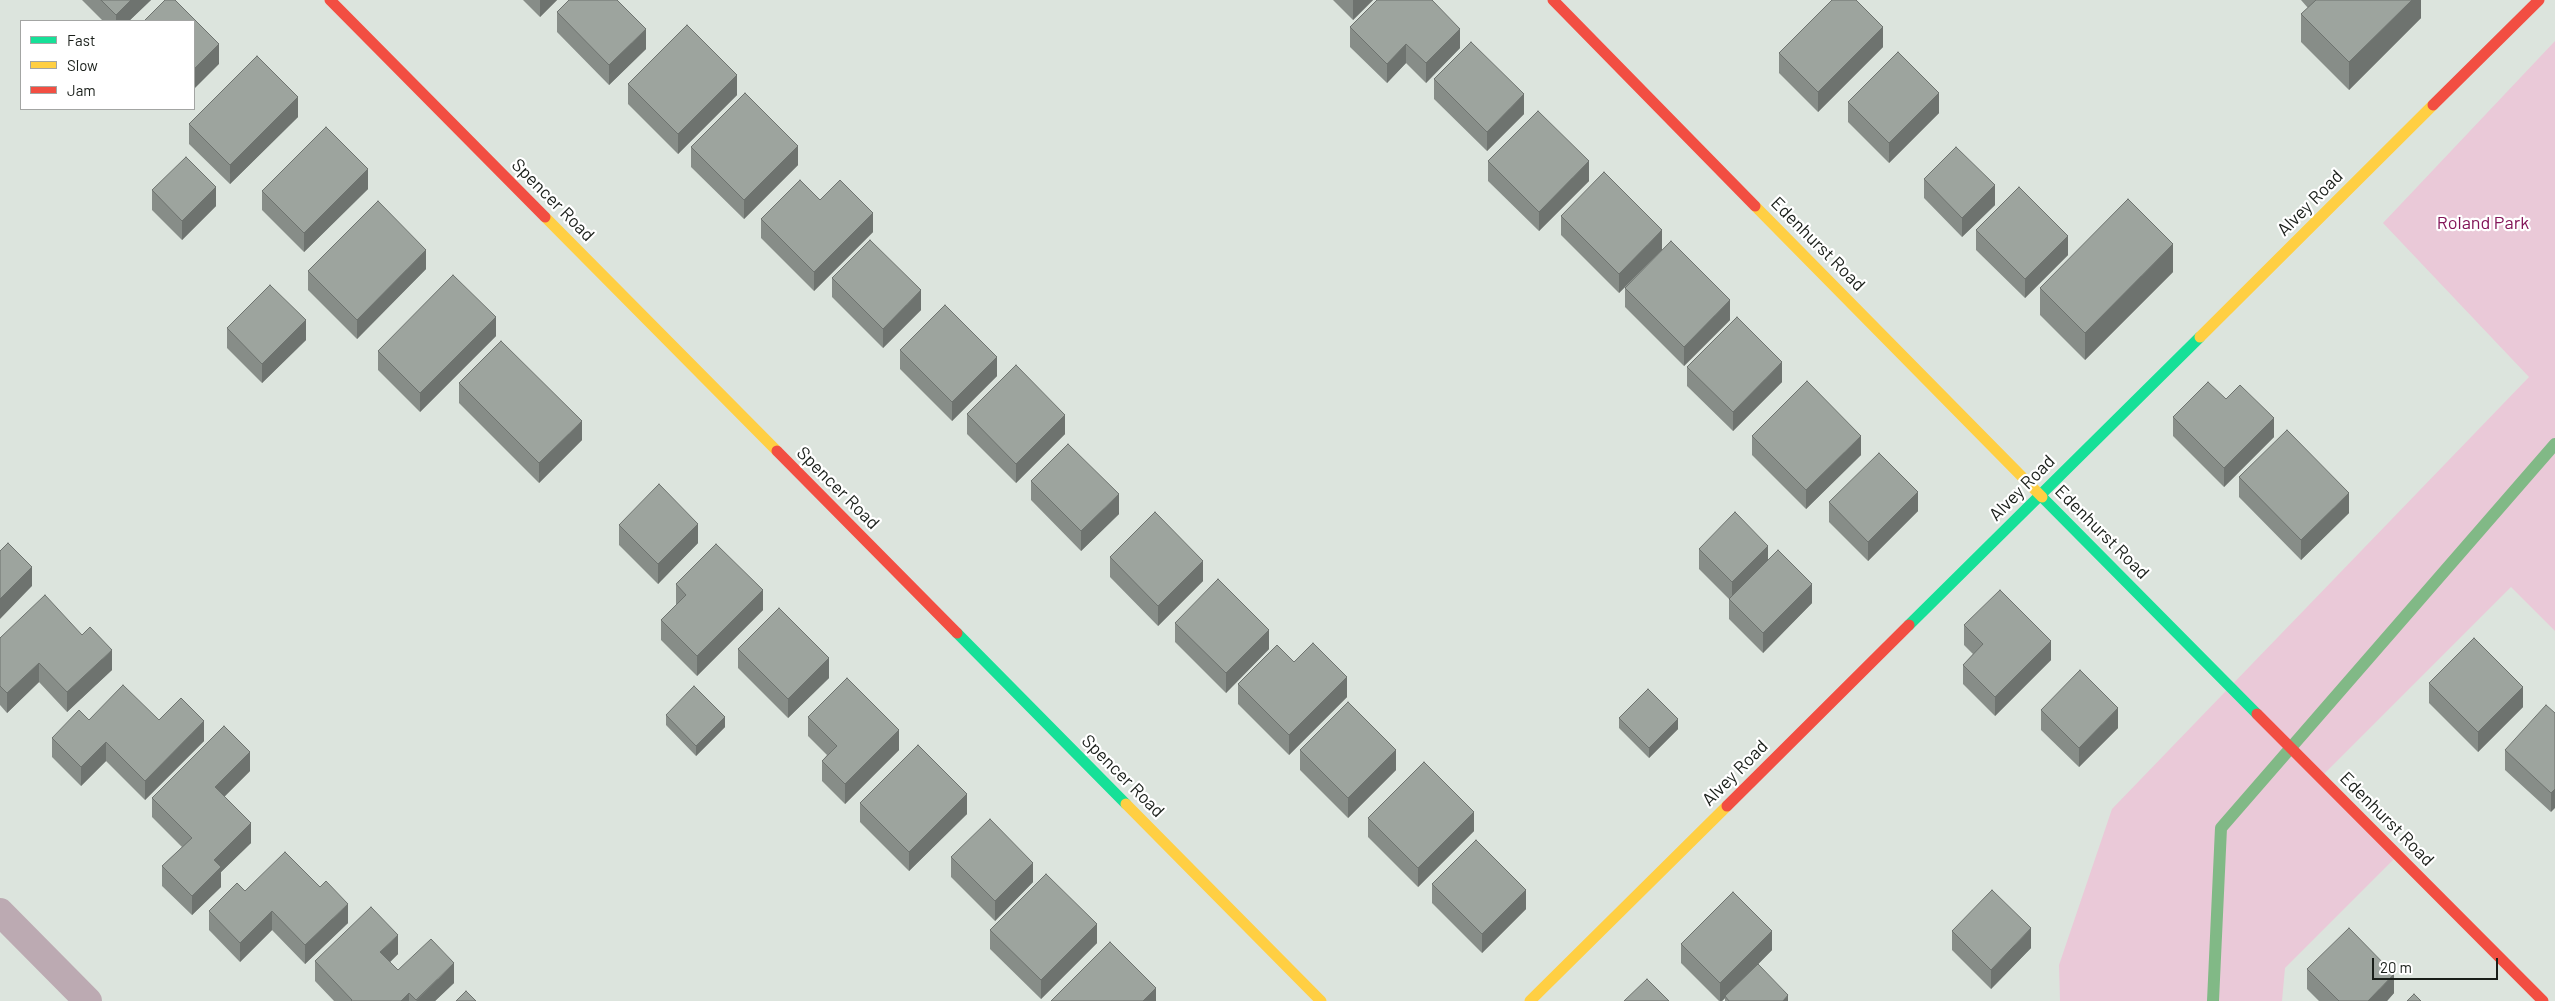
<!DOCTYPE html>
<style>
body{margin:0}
#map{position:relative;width:2555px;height:1001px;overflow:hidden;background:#dce4dd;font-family:Barlow,sans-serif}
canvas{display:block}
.legend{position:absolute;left:20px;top:20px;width:175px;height:90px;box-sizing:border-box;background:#fff;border:1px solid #a3a5a3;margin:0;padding:6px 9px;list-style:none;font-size:15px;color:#191e19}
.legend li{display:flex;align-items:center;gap:10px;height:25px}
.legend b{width:25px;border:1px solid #a3a5a3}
.scale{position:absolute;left:2372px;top:958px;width:126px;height:22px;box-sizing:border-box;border:2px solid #191e19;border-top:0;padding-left:6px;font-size:15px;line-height:18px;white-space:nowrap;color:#191e19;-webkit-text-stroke:4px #fff;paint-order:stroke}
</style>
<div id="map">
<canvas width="2555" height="1001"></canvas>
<ul class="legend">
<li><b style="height:6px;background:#16e098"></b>Fast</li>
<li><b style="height:6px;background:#ffcf43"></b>Slow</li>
<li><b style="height:6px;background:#f24e42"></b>Jam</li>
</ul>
<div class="scale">20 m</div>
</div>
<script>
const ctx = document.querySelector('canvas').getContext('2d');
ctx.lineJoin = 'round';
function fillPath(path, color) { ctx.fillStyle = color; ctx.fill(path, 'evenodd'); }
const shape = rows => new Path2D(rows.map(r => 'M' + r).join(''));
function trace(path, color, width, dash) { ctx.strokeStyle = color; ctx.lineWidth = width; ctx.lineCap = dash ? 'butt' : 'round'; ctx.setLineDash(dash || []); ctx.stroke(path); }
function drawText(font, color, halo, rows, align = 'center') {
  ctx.font = font + ' Barlow,sans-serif'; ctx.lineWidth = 4.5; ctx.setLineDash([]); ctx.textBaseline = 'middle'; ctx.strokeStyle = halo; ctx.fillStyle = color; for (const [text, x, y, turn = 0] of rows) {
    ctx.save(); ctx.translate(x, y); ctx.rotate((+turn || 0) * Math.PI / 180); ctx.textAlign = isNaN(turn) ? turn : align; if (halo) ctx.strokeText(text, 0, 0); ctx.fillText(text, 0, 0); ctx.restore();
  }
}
fillPath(shape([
 [2555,41,2555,631,2511,587,2321,777,2398,855,2285,968,2282,1001,2060,1001,2059,965,2112,809,2529,377,2383,223]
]), '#eac9d8');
trace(shape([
 [2213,1001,2221,828,2555,444]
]), '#81b986', 12);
trace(shape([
 [0,912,88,1001]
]), '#bcaab2', 28);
trace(shape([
 [2042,497,2257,714],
 [1909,625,2200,337],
 [957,633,1126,804]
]), '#16e098', 11);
trace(shape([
 [1755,206,2042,497],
 [545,217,777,451],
 [2200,337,2433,105],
 [1126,804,1321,1001],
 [1530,1001,1727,806]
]), '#ffcf43', 11);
trace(shape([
 [330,0,545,217],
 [1553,0,1755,206],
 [2433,105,2539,0],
 [777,451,957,633],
 [2257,714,2543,1001],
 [1727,806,1909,625]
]), '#f24e42', 11);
fillPath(shape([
 [82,0,151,0,129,21,103,21],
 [523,0,557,0,540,17],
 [1333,0,1373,0,1353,20],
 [2301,0,2421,0,2421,18,2349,90,2301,42,2301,14,2308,8],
 [557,12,646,49,609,85,557,32],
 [1350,27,1460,48,1426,83,1406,63,1387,83,1350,47],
 [1883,47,1818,112,1779,73,1779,53],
 [1434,79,1524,114,1487,151,1434,99],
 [628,84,737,95,678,154,628,104],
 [1848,102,1939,113,1889,163,1848,122],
 [298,117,230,184,189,144,189,124],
 [691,147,798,165,744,219,691,167],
 [1488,161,1589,181,1539,231,1488,181],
 [1924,179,1995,205,1962,237,1924,198],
 [368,189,304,252,262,210,262,191],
 [152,190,216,206,182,240,152,210],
 [1561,216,1662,250,1619,293,1561,235],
 [761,219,873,232,814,291,761,238],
 [1976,230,2068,255,2025,298,1976,250],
 [426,269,357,339,308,290,308,271],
 [2173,272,2085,360,2040,315,2040,288],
 [832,278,921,310,883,348,832,297],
 [1625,288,1730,320,1684,366,1625,307],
 [227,328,306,340,262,383,227,348],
 [496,336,420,412,378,370,378,351],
 [900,350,997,376,952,421,900,369],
 [1687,367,1782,382,1733,431,1687,386],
 [459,383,582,440,539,483,459,403],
 [2226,399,2274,437,2224,487,2173,436,2173,417],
 [967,414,1065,434,1016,483,967,434],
 [1752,436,1861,455,1806,509,1752,455],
 [2239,477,2349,513,2301,560,2239,497],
 [1031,481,1119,514,1081,551,1031,500],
 [1829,502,1918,511,1868,561,1829,522],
 [619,525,698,543,658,584,619,545],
 [1699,549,1768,560,1812,603,1763,653,1729,619,1729,599,1699,569],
 [1110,557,1203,581,1158,626,1110,577],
 [676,584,763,610,697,676,661,640,661,620,677,605,676,604],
 [1175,623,1269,649,1226,693,1175,642],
 [1964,625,2051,660,1995,716,1963,684,1963,665,1973,654,1964,645],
 [82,635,112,670,67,712,39,682,7,713,0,705,0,638],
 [738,649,829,678,788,718,738,668],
 [1294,662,1347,697,1289,755,1238,704,1238,684],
 [2429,683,2523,707,2478,752,2429,703],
 [2041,710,2118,728,2079,767,2041,730],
 [2555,713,2551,812,2505,770,2505,750],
 [666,715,725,727,696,756,666,725],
 [808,717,899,750,845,804,822,781,822,761,827,755,808,736],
 [1619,718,1678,729,1649,758,1619,728],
 [89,720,159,720,204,741,145,800,106,761,81,786,52,757,52,738],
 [1300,750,1396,770,1348,818,1300,770],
 [250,771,224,797,251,843,221,872,221,887,192,915,162,886,162,866,182,847,152,817,152,798],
 [860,803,967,814,909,871,860,822],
 [1368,818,1474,831,1418,887,1368,837],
 [951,857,1033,882,995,921,951,877],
 [1432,884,1526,909,1482,953,1432,903],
 [245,891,348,923,305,964,272,930,240,962,209,930,209,911],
 [990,930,1097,943,1041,999,990,949],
 [1952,931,2031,948,1991,989,1952,950],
 [1681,944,1772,950,1758,964,1788,1001,1725,1001,1725,998,1722,1001,1719,1001,1681,963],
 [398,954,390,962,398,970,454,983,435,1001,334,1001,315,981,315,961],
 [2307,969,2394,993,2387,1001,2319,1001,2307,989]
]), '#878d88');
fillPath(shape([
 [131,0,151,0,129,21,116,21,116,15],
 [540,0,557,0,540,17],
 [1353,0,1373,0,1353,20],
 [2412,0,2421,0,2421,18,2349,90,2349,62],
 [1883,27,1883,47,1818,112,1818,92],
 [646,29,646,49,609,85,609,65],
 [1460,29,1460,48,1426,83,1426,63],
 [219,44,219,64,194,89,194,69],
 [1406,44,1406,63,1387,83,1387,64],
 [737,75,737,95,678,154,678,134],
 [1939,93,1939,113,1889,163,1889,143],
 [1524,94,1524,114,1487,151,1487,132],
 [298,97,298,117,230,184,230,165],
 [798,146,798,165,744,219,744,200],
 [1589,161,1589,181,1539,231,1539,212],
 [368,169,368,189,304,252,304,233],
 [1995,185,1995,205,1962,237,1962,218],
 [216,187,216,206,182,240,182,221],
 [873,213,873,232,814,291,814,272],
 [1662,230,1662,250,1619,293,1619,274],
 [2068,236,2068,255,2025,298,2025,279],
 [2173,244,2173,272,2085,360,2085,333],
 [426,250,426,269,357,339,357,320],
 [921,290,921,310,883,348,883,329],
 [1730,300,1730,320,1684,366,1684,347],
 [496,317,496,336,420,412,420,393],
 [306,320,306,340,262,383,262,364],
 [997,357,997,376,952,421,952,402],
 [1782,362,1782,382,1733,431,1733,412],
 [1065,415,1065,434,1016,483,1016,464],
 [2274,418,2274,437,2224,487,2224,468],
 [582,421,582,440,539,483,539,463],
 [1861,436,1861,455,1806,509,1806,490],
 [1918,492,1918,511,1868,561,1868,542],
 [2349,493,2349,513,2301,560,2301,540],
 [1119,494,1119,514,1081,551,1081,531],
 [698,524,698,543,658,584,658,564],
 [1768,546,1768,565,1732,602,1732,582],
 [1203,561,1203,581,1158,626,1158,606],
 [32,567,32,586,0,619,0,599],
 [1812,584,1812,603,1763,653,1763,633],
 [763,590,763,610,697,676,697,656],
 [1269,630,1269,649,1226,693,1226,673],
 [2051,641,2051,660,1995,716,1995,697],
 [112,650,112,670,67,712,67,692],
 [829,658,829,678,788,718,788,699],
 [39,663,39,682,7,713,7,693],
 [1347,677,1347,697,1289,755,1289,735],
 [2523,687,2523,707,2478,752,2478,732],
 [2118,708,2118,728,2079,767,2079,748],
 [725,717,725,727,696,756,696,746],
 [1678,719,1678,729,1649,758,1649,748],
 [204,721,204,741,145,800,145,781],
 [899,730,899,750,845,804,845,784],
 [106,742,106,761,81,786,81,767],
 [1396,750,1396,770,1348,818,1348,798],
 [250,752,250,771,215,806,215,787],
 [2555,789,2555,808,2551,812,2551,793],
 [967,794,967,814,909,871,909,852],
 [1474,812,1474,831,1418,887,1418,868],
 [251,823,251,843,221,872,221,887,192,915,192,896,214,860],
 [1033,863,1033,882,995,921,995,901],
 [1526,890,1526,909,1482,953,1482,934],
 [348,904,348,923,305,964,305,945],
 [272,911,272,930,240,962,240,943],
 [1097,924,1097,943,1041,999,1041,980],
 [2031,928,2031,948,1991,989,1991,970],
 [1772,931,1772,950,1726,997,1725,996,1725,998,1722,1001,1720,1001,1720,983],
 [398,935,398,954,380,972,380,952],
 [454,963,454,983,435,1001,416,1001],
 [2394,974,2394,993,2387,1001,2368,1001],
 [1156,988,1156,1001,1143,1001],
 [409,993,409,1001,401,1001],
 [1788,995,1788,1001,1783,1001]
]), '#6e736f');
const building = shape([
 [101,0,131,0,116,15,101,0],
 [165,0,175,0,219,44,194,69,194,21,144,21,165,0],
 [569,0,617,0,646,29,609,65,557,12,569,0],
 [1377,0,1432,0,1460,29,1426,63,1406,44,1387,64,1350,27,1377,0],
 [1832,0,1856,0,1883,27,1818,92,1779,53,1832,0],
 [2316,0,2412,0,2349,62,2301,14,2316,0],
 [687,25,737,75,678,134,628,84,687,25],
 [1471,42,1524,94,1487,132,1434,79,1471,42],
 [1898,52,1939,93,1889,143,1848,102,1898,52],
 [257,56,298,97,230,165,189,124,257,56],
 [745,93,798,146,744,200,691,147,745,93],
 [1538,111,1589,161,1539,212,1488,161,1538,111],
 [326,127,368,169,304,233,262,191,326,127],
 [1956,147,1995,185,1962,218,1924,179,1956,147],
 [186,157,216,187,182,221,152,190,186,157],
 [1604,172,1662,230,1619,274,1561,216,1604,172],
 [800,180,820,200,840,180,873,213,814,272,761,219,800,180],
 [2019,187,2068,236,2025,279,1976,230,2019,187],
 [2128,199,2173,244,2085,333,2040,288,2128,199],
 [378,201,426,250,357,320,308,271,378,201],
 [870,240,921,290,883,329,832,278,870,240],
 [1671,241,1730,300,1684,347,1625,288,1671,241],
 [453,275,496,317,420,393,378,351,453,275],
 [270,285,306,320,262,364,227,328,270,285],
 [945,305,997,357,952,402,900,350,945,305],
 [1737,317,1782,362,1733,412,1687,367,1737,317],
 [501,341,582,421,539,463,459,383,501,341],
 [1016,365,1065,415,1016,464,967,414,1016,365],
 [1807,381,1861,436,1806,490,1752,436,1807,381],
 [2208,382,2226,399,2240,385,2274,418,2224,468,2173,417,2208,382],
 [2287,430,2349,493,2301,540,2239,477,2287,430],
 [1068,444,1119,494,1081,531,1031,481,1068,444],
 [1879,453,1918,492,1868,542,1829,502,1879,453],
 [659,484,698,524,658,564,619,525,659,484],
 [1155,512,1203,561,1158,606,1110,557,1155,512],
 [1735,512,1768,546,1732,582,1699,549,1735,512],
 [8,543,32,567,0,599,0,551,8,543],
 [716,544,763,590,697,656,661,620,686,595,676,584,716,544],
 [1778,550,1812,584,1763,633,1729,599,1778,550],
 [1218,579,1269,630,1226,673,1175,623,1218,579],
 [2000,590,2051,641,1995,697,1963,665,1983,644,1964,625,2000,590],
 [45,595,82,635,90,627,112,650,67,692,39,663,7,693,0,686,0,638,45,595],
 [779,608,829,658,788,699,738,649,779,608],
 [2474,638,2523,687,2478,732,2429,683,2474,638],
 [1313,643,1347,677,1289,735,1238,684,1277,645,1294,662,1313,643],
 [2080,670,2118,708,2079,748,2041,710,2080,670],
 [847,678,899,730,845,784,822,761,837,746,808,717,847,678],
 [123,685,159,720,181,698,204,721,145,781,106,742,81,767,52,738,79,710,89,720,123,685],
 [694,686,725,717,696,746,666,715,694,686],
 [1648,689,1678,719,1649,748,1619,718,1648,689],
 [1348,702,1396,750,1348,798,1300,750,1348,702],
 [2546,705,2555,713,2555,789,2551,793,2505,750,2546,705],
 [224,726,250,752,215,787,251,823,214,860,221,867,192,896,162,866,192,838,152,798,224,726],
 [918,745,967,794,909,852,860,803,918,745],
 [1424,762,1474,812,1418,868,1368,818,1424,762],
 [990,819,1033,863,995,901,951,857,990,819],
 [1476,840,1526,890,1482,934,1432,884,1476,840],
 [285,852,320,887,326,881,348,904,305,945,272,911,240,943,209,911,237,883,245,891,285,852],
 [1046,874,1097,924,1041,980,990,930,1046,874],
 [1992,890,2031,928,1991,970,1952,931,1992,890],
 [1733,892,1772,931,1720,983,1681,944,1733,892],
 [371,907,398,935,380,952,398,970,431,939,454,963,416,1000,409,993,401,1001,351,1001,352,1000,315,961,371,907],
 [2349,928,2394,974,2368,1001,2339,1001,2307,969,2349,928],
 [1110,942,1156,988,1143,1001,1051,1001,1110,942],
 [1758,964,1788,995,1783,1001,1729,1001,1725,996,1758,964],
 [1647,979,1669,1001,1624,1001,1647,979],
 [466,991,476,1001,456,1001,466,991],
 [2414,994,2421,1001,2407,1001,2414,994]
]);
fillPath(building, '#9da49e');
trace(building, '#6e736f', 1);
drawText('18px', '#191e19', '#fff', [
 ["Spencer Road",553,200,45],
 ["Alvey Road",2310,203,-45],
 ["Edenhurst Road",1818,244,45],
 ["Spencer Road",838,488,45],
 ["Alvey Road",2022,488,-45],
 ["Edenhurst Road",2102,532,45],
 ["Alvey Road",1735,773,-45],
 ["Spencer Road",1123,776,45],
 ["Edenhurst Road",2387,819,45]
]);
drawText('18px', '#831558', '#fff', [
 ["Roland Park",2483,223]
]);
</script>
